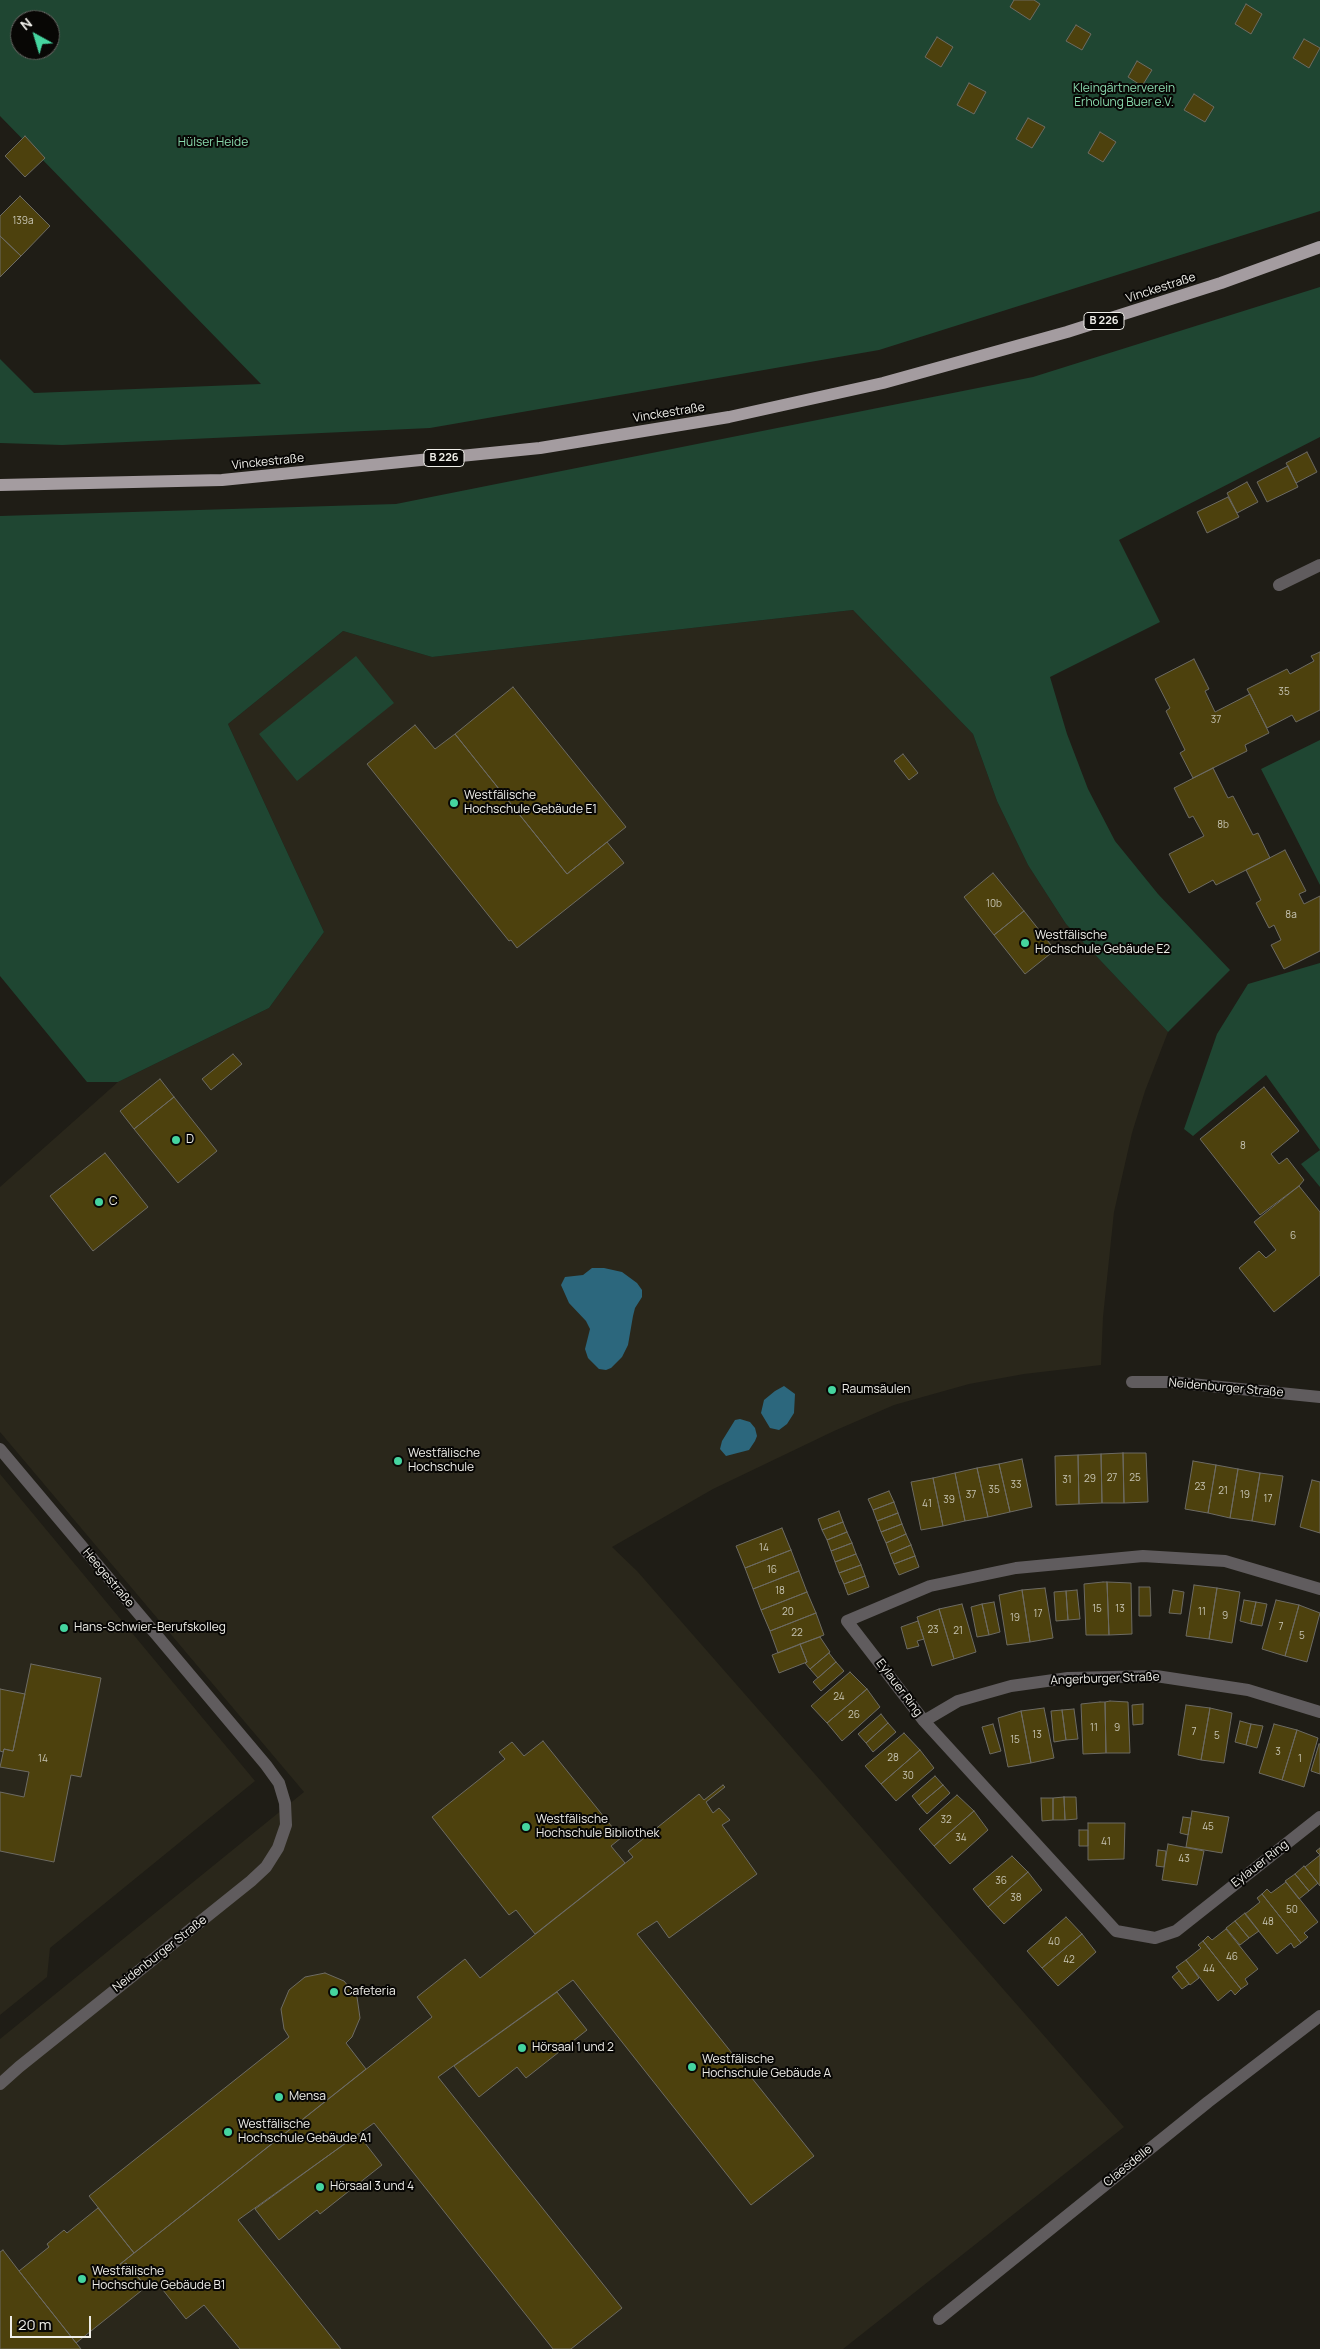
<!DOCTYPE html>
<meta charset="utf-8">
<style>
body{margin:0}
#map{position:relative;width:1320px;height:2349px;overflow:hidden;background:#1f1d16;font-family:Manrope,sans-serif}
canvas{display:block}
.north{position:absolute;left:10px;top:10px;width:50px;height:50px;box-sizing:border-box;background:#080705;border:1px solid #646360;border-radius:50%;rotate:321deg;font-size:14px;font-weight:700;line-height:20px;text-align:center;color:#efeee9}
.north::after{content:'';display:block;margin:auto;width:18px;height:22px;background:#45d49f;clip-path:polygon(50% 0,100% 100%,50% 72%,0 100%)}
.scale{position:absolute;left:10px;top:2316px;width:81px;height:22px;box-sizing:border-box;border:2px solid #efeee9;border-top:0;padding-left:6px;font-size:15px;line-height:18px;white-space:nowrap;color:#efeee9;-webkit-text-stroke:4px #080705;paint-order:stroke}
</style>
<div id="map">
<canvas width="1320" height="2349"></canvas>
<div class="north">N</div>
<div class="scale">20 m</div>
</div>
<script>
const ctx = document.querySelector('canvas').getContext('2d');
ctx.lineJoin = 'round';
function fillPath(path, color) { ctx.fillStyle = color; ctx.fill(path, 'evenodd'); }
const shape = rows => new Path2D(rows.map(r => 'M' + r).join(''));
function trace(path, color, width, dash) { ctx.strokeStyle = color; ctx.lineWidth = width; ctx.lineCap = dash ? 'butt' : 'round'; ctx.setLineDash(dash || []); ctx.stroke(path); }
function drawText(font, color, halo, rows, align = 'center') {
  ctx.font = font + ' Manrope,sans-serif'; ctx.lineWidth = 4; ctx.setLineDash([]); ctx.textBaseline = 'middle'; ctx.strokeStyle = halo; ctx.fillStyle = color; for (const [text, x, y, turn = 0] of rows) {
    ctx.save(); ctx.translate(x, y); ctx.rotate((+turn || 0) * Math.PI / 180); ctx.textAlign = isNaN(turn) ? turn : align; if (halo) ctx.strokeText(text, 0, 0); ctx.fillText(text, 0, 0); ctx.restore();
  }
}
fillPath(shape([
 [853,610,973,734,997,801,1028,865,1066,924,1168,1032,1145,1091,1132,1133,1114,1212,1103,1317,1101,1365,1024,1374,969,1384,894,1405,834,1431,713,1489,612,1547,637,1571,1124,2127,843,2349,0,2349,0,2039,304,1792,0,1432,0,1187,118,1082,269,1008,324,932,228,724,343,631,432,657],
 [0,1474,255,1781,50,1948,47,1977,0,2015]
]), '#2a271b');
fillPath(shape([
 [0,0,1320,0,1320,211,879,350,430,428,62,445,0,443,0,359,34,393,261,384,0,116],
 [20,20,50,20,50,50,20,50],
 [1320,287,1320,437,1119,540,1160,622,1050,677,1067,734,1088,789,1115,841,1158,894,1230,970,1168,1032,1066,924,1028,865,997,801,973,734,853,610,432,657,343,631,228,724,324,932,269,1008,118,1082,87,1082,0,976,0,516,396,504,1033,377],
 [356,656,394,703,297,781,259,734],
 [1320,740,1320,885,1261,769],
 [1320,963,1320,1187,1301,1164,1320,1150,1266,1075,1193,1136,1184,1129,1217,1034,1248,984]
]), '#1f4632');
fillPath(shape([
 [592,1268,604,1268,622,1272,637,1283,642,1290,642,1297,635,1308,633,1316,628,1345,622,1357,611,1368,606,1370,599,1369,588,1358,585,1349,590,1329,586,1321,569,1303,561,1285,565,1277,583,1275],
 [784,1386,795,1394,794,1413,787,1424,779,1430,770,1428,761,1413,764,1400,775,1391],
 [740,1419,750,1422,755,1428,757,1436,755,1441,749,1450,726,1456,720,1449,722,1441,735,1420]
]), '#2c677d');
const building = shape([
 [1014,0,1034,0,1040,4,1030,20,1010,7,1014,0],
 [1246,4,1262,14,1251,34,1235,24,1246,4],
 [1076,25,1091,34,1082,50,1066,41,1076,25],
 [937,37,953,47,941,67,925,57,937,37],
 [1304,39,1320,48,1309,68,1293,58,1304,39],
 [1137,61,1152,70,1142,86,1128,77,1137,61],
 [969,83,986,92,974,114,957,105,969,83],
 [1194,94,1214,107,1205,122,1184,110,1194,94],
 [1028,118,1045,127,1032,148,1016,139,1028,118],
 [1100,132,1116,142,1103,162,1088,153,1100,132],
 [25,136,45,158,25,177,5,156,25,136],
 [20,196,50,226,21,256,0,236,0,216,20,196],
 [0,236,21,256,0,277,0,236],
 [1307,452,1317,472,1296,483,1286,463,1307,452],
 [1288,466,1298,487,1267,502,1257,482,1288,466],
 [1247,482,1258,502,1237,513,1227,493,1247,482],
 [1228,497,1239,517,1207,533,1197,512,1228,497],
 [1320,652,1320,710,1296,722,1292,715,1267,728,1247,689,1287,669,1290,674,1314,661,1311,656,1320,652],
 [1194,659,1209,689,1205,691,1215,712,1250,694,1269,733,1245,745,1247,751,1193,778,1180,753,1185,750,1166,711,1170,708,1155,679,1194,659],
 [513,687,626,827,567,874,455,734,513,687],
 [415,725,435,749,455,734,567,874,607,842,624,863,517,948,511,940,509,941,367,764,415,725],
 [903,754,918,773,909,780,894,761,903,754],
 [1213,768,1228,798,1233,796,1253,835,1258,833,1270,858,1216,885,1213,880,1189,893,1169,854,1204,836,1193,816,1189,818,1174,788,1213,768],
 [1285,850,1306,891,1299,894,1304,904,1320,896,1320,951,1284,969,1271,945,1281,940,1274,925,1269,928,1256,903,1261,900,1246,870,1285,850],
 [993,873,1024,911,994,935,964,897,993,873],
 [1024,911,1055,950,1025,974,994,935,1024,911],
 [233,1054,242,1064,211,1090,202,1079,233,1054],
 [160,1079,174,1097,134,1129,120,1111,160,1079],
 [1264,1087,1299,1131,1271,1154,1279,1164,1287,1158,1304,1180,1299,1186,1260,1215,1200,1139,1264,1087],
 [174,1097,217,1151,178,1183,134,1129,174,1097],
 [105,1153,148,1207,93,1251,50,1196,105,1153],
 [1299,1186,1320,1212,1320,1275,1274,1312,1239,1268,1259,1251,1266,1258,1276,1250,1254,1222,1299,1186],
 [1123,1453,1146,1453,1148,1502,1124,1503,1123,1453],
 [1123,1453,1124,1503,1102,1503,1101,1454,1123,1453],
 [1101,1454,1102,1503,1079,1504,1078,1455,1101,1454],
 [1078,1455,1079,1504,1056,1505,1055,1456,1078,1455],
 [1022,1459,1032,1507,1010,1512,999,1464,1022,1459],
 [1193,1461,1216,1465,1208,1513,1185,1509,1193,1461],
 [999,1464,1010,1512,988,1517,977,1468,999,1464],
 [1216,1465,1238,1469,1230,1518,1208,1513,1216,1465],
 [977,1468,988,1517,965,1521,955,1473,977,1468],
 [1238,1469,1260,1473,1252,1521,1230,1518,1238,1469],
 [955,1473,965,1521,943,1526,933,1478,955,1473],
 [1260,1473,1283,1476,1275,1525,1252,1521,1260,1473],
 [933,1478,943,1526,921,1530,911,1482,933,1478],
 [1312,1480,1320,1482,1320,1533,1300,1527,1312,1480],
 [889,1491,894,1502,873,1510,868,1499,889,1491],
 [894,1502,898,1513,877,1521,873,1510,894,1502],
 [839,1511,843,1522,822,1530,818,1519,839,1511],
 [898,1513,902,1524,881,1532,877,1521,898,1513],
 [843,1522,847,1532,827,1540,822,1530,843,1522],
 [902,1524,906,1534,886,1543,881,1532,902,1524],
 [782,1528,791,1550,745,1568,736,1546,782,1528],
 [847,1532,852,1543,831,1551,827,1540,847,1532],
 [906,1534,911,1545,890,1554,886,1543,906,1534],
 [852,1543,856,1554,835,1562,831,1551,852,1543],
 [911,1545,915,1556,894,1564,890,1554,911,1545],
 [791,1550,799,1571,753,1589,745,1568,791,1550],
 [856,1554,861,1565,839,1573,835,1562,856,1554],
 [915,1556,919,1567,899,1575,894,1564,915,1556],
 [861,1565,865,1576,844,1584,839,1573,861,1565],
 [799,1571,807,1592,761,1610,753,1589,799,1571],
 [865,1576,869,1587,848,1595,844,1584,865,1576],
 [1103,1582,1107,1582,1109,1635,1086,1635,1084,1584,1103,1582],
 [1107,1582,1131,1583,1132,1634,1109,1635,1107,1582],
 [1194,1585,1217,1588,1209,1639,1186,1636,1194,1585],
 [1139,1587,1150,1587,1151,1616,1139,1616,1139,1587],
 [1045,1588,1053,1638,1030,1642,1022,1590,1045,1588],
 [1217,1588,1240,1592,1232,1643,1209,1639,1217,1588],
 [1022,1590,1030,1642,1007,1645,999,1595,1022,1590],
 [1077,1590,1080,1619,1068,1620,1066,1591,1077,1590],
 [1173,1590,1184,1592,1181,1614,1169,1613,1173,1590],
 [1066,1591,1068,1620,1056,1621,1054,1592,1066,1591],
 [807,1592,816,1613,770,1631,761,1610,807,1592],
 [1244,1600,1256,1602,1251,1624,1240,1621,1244,1600],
 [1276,1600,1299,1605,1285,1656,1262,1649,1276,1600],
 [994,1602,1000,1632,989,1635,982,1604,994,1602],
 [1256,1602,1267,1604,1262,1626,1251,1624,1256,1602],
 [962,1604,976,1652,954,1659,939,1609,962,1604],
 [982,1604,989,1635,977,1637,971,1607,982,1604],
 [1299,1605,1320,1613,1307,1662,1285,1656,1299,1605],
 [939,1609,954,1659,932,1666,917,1617,939,1609],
 [816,1613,824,1635,778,1653,770,1631,816,1613],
 [918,1621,924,1639,917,1641,919,1646,907,1649,901,1627,918,1621],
 [820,1637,830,1652,810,1669,805,1663,807,1662,800,1644,820,1637],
 [800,1644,807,1662,779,1673,772,1655,800,1644],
 [829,1653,836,1662,818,1678,810,1669,829,1653],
 [836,1662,844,1671,821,1691,813,1682,836,1662],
 [31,1664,101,1678,81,1777,71,1775,54,1862,0,1851,0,1792,24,1797,29,1772,0,1767,4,1749,13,1751,31,1664],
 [850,1672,867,1689,827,1723,811,1706,850,1672],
 [0,1689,25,1694,13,1751,4,1749,3,1752,0,1751,0,1689],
 [867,1689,880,1707,842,1741,827,1723,867,1689],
 [1110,1701,1128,1702,1130,1753,1106,1753,1105,1702,1110,1701],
 [1100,1702,1105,1702,1106,1753,1083,1754,1081,1704,1100,1702],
 [1143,1704,1143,1724,1133,1725,1132,1705,1143,1704],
 [1186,1705,1210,1708,1201,1760,1178,1755,1186,1705],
 [1044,1708,1054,1758,1031,1763,1021,1711,1044,1708],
 [1210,1708,1232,1713,1224,1763,1201,1760,1210,1708],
 [1074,1709,1078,1739,1066,1740,1062,1710,1074,1709],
 [1062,1710,1066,1740,1054,1742,1051,1711,1062,1710],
 [1021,1711,1031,1763,1008,1767,998,1718,1021,1711],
 [881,1714,888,1723,866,1743,858,1734,881,1714],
 [1240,1721,1251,1724,1246,1745,1235,1742,1240,1721],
 [888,1723,896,1732,873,1752,866,1743,888,1723],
 [993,1724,1001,1751,990,1754,982,1727,993,1724],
 [1251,1724,1263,1726,1257,1748,1246,1745,1251,1724],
 [1274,1724,1297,1730,1282,1780,1259,1773,1274,1724],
 [1297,1730,1318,1738,1304,1787,1282,1780,1297,1730],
 [904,1733,920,1750,881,1784,865,1766,904,1733],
 [543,1741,621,1838,611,1846,625,1863,535,1934,516,1910,509,1915,432,1817,505,1759,499,1752,512,1742,524,1756,543,1741],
 [1319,1744,1320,1744,1320,1774,1311,1771,1319,1744],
 [920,1750,934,1768,896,1801,881,1784,920,1750],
 [935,1776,943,1785,919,1805,912,1796,935,1776],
 [723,1785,725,1787,706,1802,713,1813,719,1808,730,1820,722,1825,757,1874,669,1938,657,1921,637,1934,814,2156,751,2205,573,1980,438,2077,622,2308,571,2349,553,2349,374,2123,238,2220,341,2349,240,2349,204,2305,186,2319,155,2280,146,2286,126,2263,116,2271,114,2269,432,2017,417,1997,465,1959,480,1978,633,1857,628,1851,699,1794,704,1800,723,1785],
 [943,1785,950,1793,927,1814,919,1805,943,1785],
 [957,1795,974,1811,934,1846,919,1829,957,1795],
 [1064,1797,1065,1820,1053,1820,1053,1798,1064,1797],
 [1064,1797,1076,1797,1077,1819,1065,1820,1064,1797],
 [1041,1798,1053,1798,1053,1820,1042,1821,1041,1798],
 [974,1811,988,1830,950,1864,934,1846,974,1811],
 [1192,1811,1229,1817,1222,1853,1186,1847,1192,1811],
 [1183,1817,1191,1818,1188,1835,1180,1833,1183,1817],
 [1088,1823,1125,1823,1124,1859,1088,1860,1088,1823],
 [1079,1830,1088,1830,1088,1846,1079,1846,1079,1830],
 [1168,1844,1204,1851,1197,1885,1162,1880,1168,1844],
 [1320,1848,1320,1886,1305,1867,1320,1855,1316,1851,1320,1848],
 [1158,1850,1166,1851,1164,1867,1156,1866,1158,1850],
 [1012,1856,1028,1872,988,1907,973,1889,1012,1856],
 [1304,1866,1318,1883,1309,1891,1295,1874,1304,1866],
 [1028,1872,1042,1890,1004,1924,988,1907,1028,1872],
 [1295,1874,1309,1891,1299,1899,1285,1881,1295,1874],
 [1286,1882,1318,1922,1304,1933,1308,1937,1301,1943,1262,1894,1267,1889,1271,1893,1286,1882],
 [1262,1894,1301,1943,1294,1948,1291,1943,1277,1954,1245,1914,1260,1902,1257,1898,1262,1894],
 [1245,1913,1259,1931,1249,1938,1235,1921,1245,1913],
 [1066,1917,1082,1934,1042,1968,1027,1951,1066,1917],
 [1235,1921,1249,1938,1240,1945,1226,1928,1235,1921],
 [1226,1929,1258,1969,1245,1979,1248,1984,1241,1989,1203,1941,1208,1936,1212,1940,1226,1929],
 [1082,1934,1096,1952,1058,1986,1042,1968,1082,1934],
 [1203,1941,1241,1989,1235,1995,1231,1990,1218,2001,1186,1960,1201,1948,1198,1945,1203,1941],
 [1186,1960,1199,1978,1190,1985,1176,1967,1186,1960],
 [1179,1971,1189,1984,1182,1989,1172,1977,1179,1971],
 [325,1973,344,1981,357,1997,360,2018,352,2037,346,2043,366,2069,134,2253,89,2196,289,2037,284,2029,281,2009,289,1990,305,1977,325,1973],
 [557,1992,587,2030,526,2078,517,2067,479,2097,454,2066,557,1992],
 [358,2134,382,2165,320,2214,317,2210,279,2240,255,2209,358,2134],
 [98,2208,134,2253,114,2269,116,2271,126,2263,146,2287,76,2343,19,2271,49,2247,47,2244,64,2230,67,2233,98,2208],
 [3,2250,19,2271,81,2349,0,2349,0,2252,3,2250]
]);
fillPath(building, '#4d410d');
trace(building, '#6d6b63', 1);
trace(shape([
 [1279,585,1320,565],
 [1132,1382,1171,1382,1320,1397],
 [0,1449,266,1765,279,1783,285,1803,286,1825,278,1848,266,1867,251,1881,19,2067,0,2084],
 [1320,1589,1225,1561,1143,1556,1016,1568,930,1586,847,1621,924,1721,1116,1931,1155,1938,1176,1931,1320,1817],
 [924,1721,958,1701,1011,1686,1068,1678,1156,1676,1248,1690,1320,1712],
 [939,2319,1208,2102,1320,2016]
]), '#605c5e', 12);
trace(shape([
 [0,485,222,480,540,448,729,417,883,383,1067,332,1221,283,1320,247]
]), '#a49ca0', 12);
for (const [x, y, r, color] of [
 [454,803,5,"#45d49f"],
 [1025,943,5,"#45d49f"],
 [176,1140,5,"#45d49f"],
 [99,1202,5,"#45d49f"],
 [832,1390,5,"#45d49f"],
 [398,1461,5,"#45d49f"],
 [64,1628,5,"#45d49f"],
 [526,1827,5,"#45d49f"],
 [334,1992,5,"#45d49f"],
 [522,2048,5,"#45d49f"],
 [692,2067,5,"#45d49f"],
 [279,2097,5,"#45d49f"],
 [228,2132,5,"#45d49f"],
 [320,2187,5,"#45d49f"],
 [82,2279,5,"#45d49f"]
]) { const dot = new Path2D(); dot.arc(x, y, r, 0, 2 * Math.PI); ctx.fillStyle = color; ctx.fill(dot); trace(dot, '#080705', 2); }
drawText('10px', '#c6c3b2', null, [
 ["139a",23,221],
 ["35",1284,692],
 ["37",1216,720],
 ["8b",1223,825],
 ["10b",994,904],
 ["8a",1291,915],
 ["8",1243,1146],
 ["6",1293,1236],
 ["27",1112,1478],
 ["25",1135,1478],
 ["29",1090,1479],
 ["31",1067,1480],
 ["33",1016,1485],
 ["23",1200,1487],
 ["35",994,1490],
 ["21",1223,1491],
 ["37",971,1495],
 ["19",1245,1495],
 ["17",1268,1499],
 ["39",949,1500],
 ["41",927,1504],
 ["14",764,1548],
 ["16",772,1570],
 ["18",780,1591],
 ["15",1097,1609],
 ["13",1120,1609],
 ["20",788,1612],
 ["11",1202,1612],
 ["17",1038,1614],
 ["9",1225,1616],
 ["19",1015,1618],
 ["7",1281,1627],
 ["23",933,1630],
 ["21",958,1631],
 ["22",797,1633],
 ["5",1302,1636],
 ["24",839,1697],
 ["26",854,1715],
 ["11",1094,1728],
 ["9",1117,1728],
 ["7",1194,1732],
 ["13",1037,1735],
 ["5",1217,1736],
 ["15",1015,1740],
 ["3",1278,1752],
 ["28",893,1758],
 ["14",43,1759],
 ["1",1300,1759],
 ["30",908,1776],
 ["32",946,1820],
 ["45",1208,1827],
 ["34",961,1838],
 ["41",1106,1842],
 ["43",1184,1859],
 ["36",1001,1881],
 ["38",1016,1898],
 ["50",1292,1910],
 ["48",1268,1922],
 ["40",1054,1942],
 ["46",1232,1957],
 ["42",1069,1960],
 ["44",1209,1969]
]);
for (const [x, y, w] of [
 [1104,321,40],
 [444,458,40]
]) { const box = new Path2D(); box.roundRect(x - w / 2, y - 8.5, w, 17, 4); ctx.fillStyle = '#080705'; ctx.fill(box); trace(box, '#efeee9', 1); }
drawText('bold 11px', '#efeee9', null, [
 ["B 226",1104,321],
 ["B 226",444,458]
]);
drawText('12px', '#8adaae', '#080705', [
 ["Kleingärtnerverein",1124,89],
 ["Erholung Buer e.V.",1124,103],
 ["Hülser Heide",213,143]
]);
drawText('12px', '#efeee9', '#080705', [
 ["Vinckestraße",1161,288,-18],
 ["Vinckestraße",669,413,-9],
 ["Vinckestraße",268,462,-6],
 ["Neidenburger Straße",1226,1388,5],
 ["Heegestraße",108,1578,50],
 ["Angerburger Straße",1105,1679,-2],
 ["Eylauer Ring",899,1688,53],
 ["Eylauer Ring",1260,1864,-38],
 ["Neidenburger Straße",160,1954,-38],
 ["Claesdelle",1128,2166,-39]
]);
drawText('12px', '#efeee9', '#080705', [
 ["Westfälische",464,796],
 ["Hochschule Gebäude E1",464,810],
 ["Westfälische",1035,936],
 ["Hochschule Gebäude E2",1035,950],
 ["D",186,1140],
 ["C",109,1202],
 ["Raumsäulen",842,1390],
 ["Westfälische",408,1454],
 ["Hochschule",408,1468],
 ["Hans-Schwier-Berufskolleg",74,1628],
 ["Westfälische",536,1820],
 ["Hochschule Bibliothek",536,1834],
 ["Cafeteria",344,1992],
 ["Hörsaal 1 und 2",532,2048],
 ["Westfälische",702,2060],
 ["Hochschule Gebäude A",702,2074],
 ["Mensa",289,2097],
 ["Westfälische",238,2125],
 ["Hochschule Gebäude A1",238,2139],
 ["Hörsaal 3 und 4",330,2187],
 ["Westfälische",92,2272],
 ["Hochschule Gebäude B1",92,2286]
], 'left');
</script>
